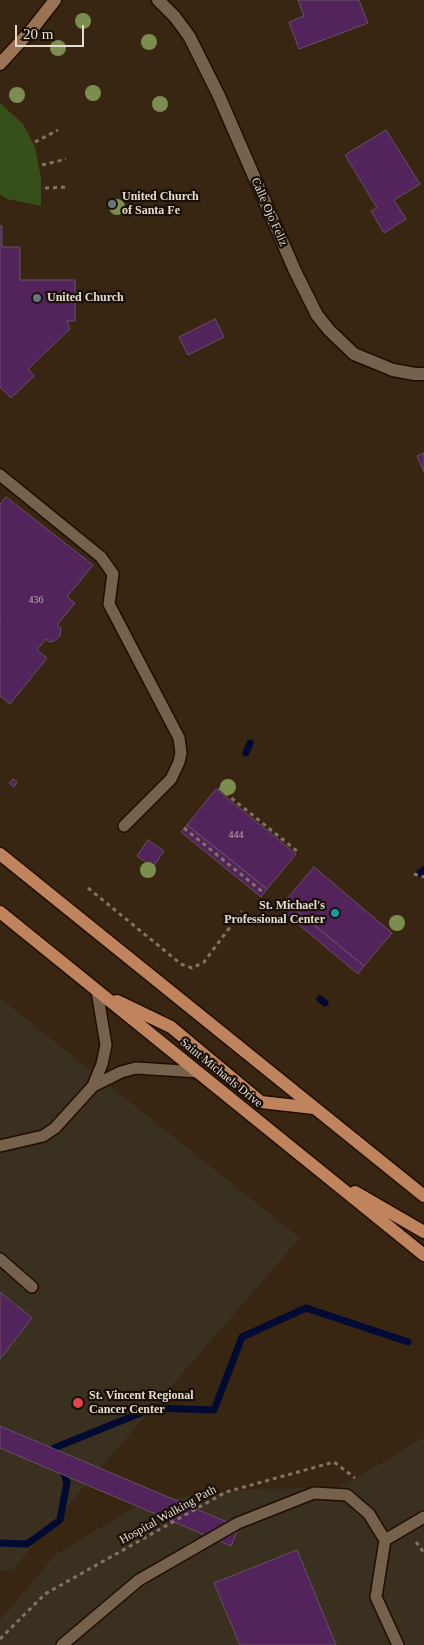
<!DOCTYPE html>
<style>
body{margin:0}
#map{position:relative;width:424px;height:1645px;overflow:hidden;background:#382612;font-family:Georgia,serif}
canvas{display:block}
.scale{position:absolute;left:15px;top:25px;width:69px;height:22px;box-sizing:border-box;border:2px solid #e7dbcf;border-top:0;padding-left:6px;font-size:15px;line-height:18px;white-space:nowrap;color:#e7dbcf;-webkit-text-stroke:4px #191109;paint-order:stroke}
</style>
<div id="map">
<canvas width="424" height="1645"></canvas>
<div class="scale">20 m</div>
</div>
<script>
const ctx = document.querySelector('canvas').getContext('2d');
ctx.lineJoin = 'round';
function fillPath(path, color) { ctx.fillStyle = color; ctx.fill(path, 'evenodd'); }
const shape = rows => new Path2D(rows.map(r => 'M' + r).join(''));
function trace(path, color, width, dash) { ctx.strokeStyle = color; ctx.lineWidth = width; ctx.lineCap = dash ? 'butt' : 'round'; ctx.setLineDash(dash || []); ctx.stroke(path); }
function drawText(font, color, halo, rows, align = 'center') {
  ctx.font = font + ' Georgia,serif'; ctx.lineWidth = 4.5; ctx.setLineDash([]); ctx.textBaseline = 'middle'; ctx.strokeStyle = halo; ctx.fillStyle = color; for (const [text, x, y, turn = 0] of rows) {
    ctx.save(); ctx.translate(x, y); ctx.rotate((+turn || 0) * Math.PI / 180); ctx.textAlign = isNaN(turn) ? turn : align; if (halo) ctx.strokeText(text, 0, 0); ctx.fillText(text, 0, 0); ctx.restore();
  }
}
fillPath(shape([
 [0,998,300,1238,13,1569,0,1572],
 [424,1437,424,1645,0,1645,0,1620,56,1554,143,1502,252,1489,341,1487]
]), '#393020');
fillPath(shape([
 [0,103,23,124,35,147,41,178,41,206,7,199,0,194]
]), '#37501a');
trace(shape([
 [246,753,250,743],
 [420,873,424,870],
 [320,999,325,1003],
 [58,1457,54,1448,153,1408,214,1410,242,1337,306,1308,408,1342],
 [0,1543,27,1544,60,1520,67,1482,61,1467]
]), '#000a32', 7);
const building = shape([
 [298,0,359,0,368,23,299,49,289,22,304,16,298,0],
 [386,130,420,184,394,200,406,219,384,233,371,211,377,208,345,155,386,130],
 [0,226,2,226,2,247,20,247,20,280,75,280,75,321,67,321,70,329,28,369,34,376,11,398,0,387,0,226],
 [215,319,224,337,188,355,179,337,215,319],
 [424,453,424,472,417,456,424,453],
 [6,497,93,565,67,597,75,603,57,625,61,628,60,636,54,641,49,642,46,639,37,650,47,658,10,704,0,696,0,622,1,620,0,619,0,504,6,497],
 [13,779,17,782,14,787,9,783,13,779],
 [216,789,296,854,267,889,187,825,216,789],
 [187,825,267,889,261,897,181,832,187,825],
 [148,840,164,851,153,867,137,856,148,840],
 [314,867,392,933,364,966,285,901,314,867],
 [285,901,364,966,358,974,279,908,285,901],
 [0,1292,32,1318,0,1359,0,1292],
 [0,1426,239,1527,231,1546,0,1448,0,1426],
 [297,1550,336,1645,240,1645,214,1583,297,1550]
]);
fillPath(building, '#52245b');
trace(building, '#655268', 1);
const lane = shape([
 [0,475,101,557,113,574,109,604,179,738,181,753,179,762,171,779,124,826],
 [93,1086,121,1072,136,1068,198,1072],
 [0,1146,43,1136,55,1128,93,1086,102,1064,106,1045,97,991],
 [0,1259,32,1287],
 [62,1645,139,1580,238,1523,314,1493,347,1495,369,1514,385,1540],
 [398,1645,376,1597,385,1540,424,1517]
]);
const street = shape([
 [158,0,175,17,189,36,219,96,295,271,317,315,329,330,354,354,393,370,415,374,424,374]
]);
const secondary = shape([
 [0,64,33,28,55,0]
]);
const primary = shape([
 [0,854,424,1196],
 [0,912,424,1255],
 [117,1001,171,1027,261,1102,314,1108],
 [355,1192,424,1232]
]);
trace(lane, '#1f0e00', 14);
trace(street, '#1f0e00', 15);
trace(secondary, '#1f0e00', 15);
trace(primary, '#1f0e00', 15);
trace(shape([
 [35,142,58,130],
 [42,165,66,159],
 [45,188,69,187],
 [219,788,297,851],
 [184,828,264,893],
 [414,874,424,877],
 [88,888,181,964,192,968,204,962,242,911],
 [416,1542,424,1553],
 [0,1639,45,1594,226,1492,334,1462,355,1478]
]), '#837363', 3, [4, 4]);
trace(lane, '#76624c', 11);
trace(street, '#76624c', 12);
trace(secondary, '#9a7355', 12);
trace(primary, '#bf845e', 12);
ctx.fillStyle = '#7b8e4f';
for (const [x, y] of [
 [83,21],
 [149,42],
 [58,48],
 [93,93],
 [17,95],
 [160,104],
 [117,207],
 [228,787],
 [148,870],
 [397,923]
]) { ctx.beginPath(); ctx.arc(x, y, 8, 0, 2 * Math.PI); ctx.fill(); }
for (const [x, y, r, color] of [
 [112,204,5,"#6b7280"],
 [37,298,5,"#6b7280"],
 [335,913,5,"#0f9aa8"],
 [78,1403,6,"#e0444e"]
]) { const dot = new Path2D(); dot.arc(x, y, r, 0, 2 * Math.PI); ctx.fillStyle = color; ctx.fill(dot); trace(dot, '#191109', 2); }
drawText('10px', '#c2adb2', null, [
 ["436",36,600],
 ["444",236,835]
]);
drawText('bold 12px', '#e7dbcf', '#191109', [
 ["United Church",122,197],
 ["of Santa Fe",122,211],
 ["United Church",47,298],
 ["St. Michael's",325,906,"right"],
 ["Professional Center",325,920,"right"],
 ["St. Vincent Regional",89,1396],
 ["Cancer Center",89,1410]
], 'left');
drawText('12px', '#e7dbcf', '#191109', [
 ["Calle Ojo Feliz",269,212,66],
 ["Saint Michaels Drive",221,1073,39],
 ["Hospital Walking Path",168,1515,-29]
]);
</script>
